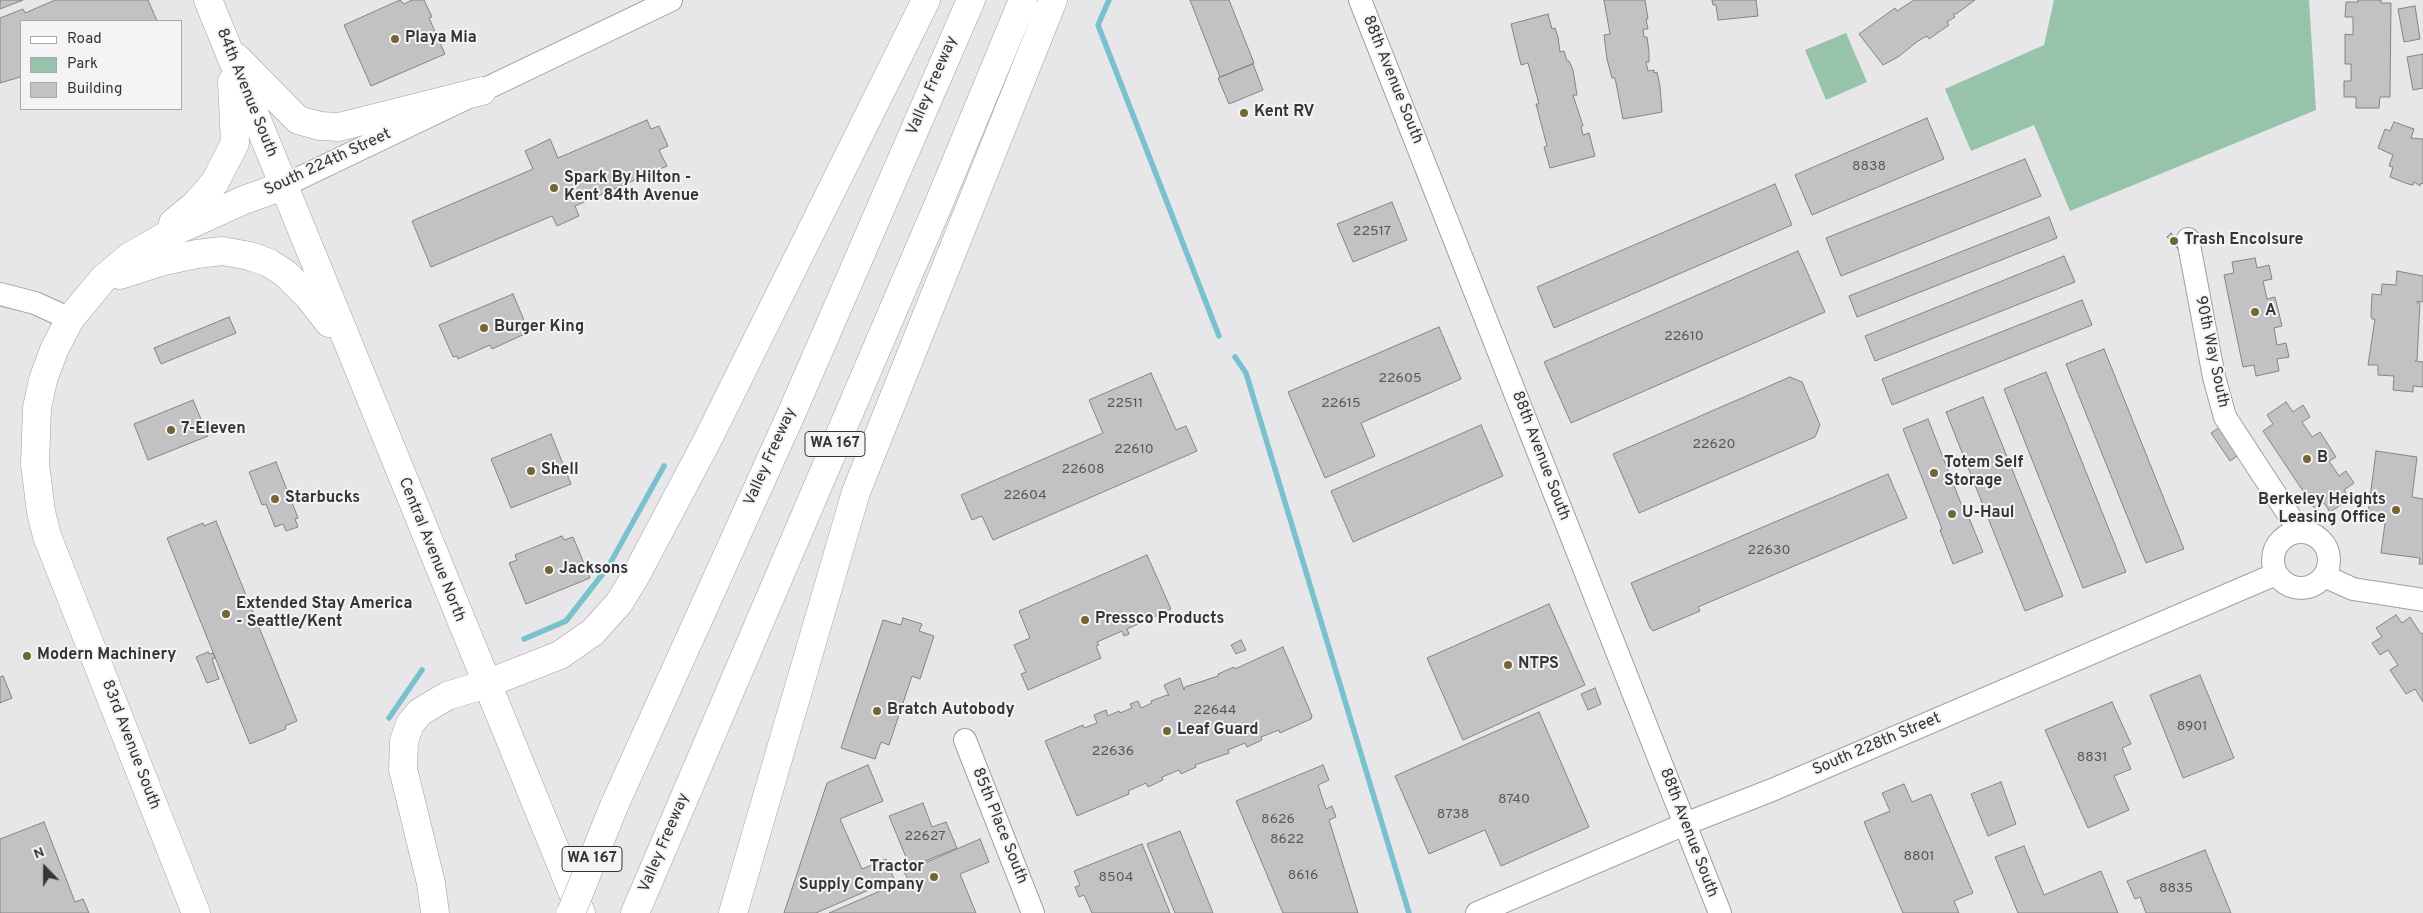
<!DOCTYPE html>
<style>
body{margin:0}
#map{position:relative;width:2423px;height:913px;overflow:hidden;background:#e7e7ea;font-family:Overpass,sans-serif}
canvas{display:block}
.legend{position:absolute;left:20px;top:20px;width:162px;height:90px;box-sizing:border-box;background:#f4f4f7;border:1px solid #a8a8aa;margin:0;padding:6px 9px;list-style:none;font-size:15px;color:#353536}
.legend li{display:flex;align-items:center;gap:10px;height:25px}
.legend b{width:25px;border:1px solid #a8a8aa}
.north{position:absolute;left:20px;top:843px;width:50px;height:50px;-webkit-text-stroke:4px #f4f4f7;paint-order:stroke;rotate:338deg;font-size:14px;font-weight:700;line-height:20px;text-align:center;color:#353536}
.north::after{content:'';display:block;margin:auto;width:18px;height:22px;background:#353536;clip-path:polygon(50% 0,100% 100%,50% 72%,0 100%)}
</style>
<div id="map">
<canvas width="2423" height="913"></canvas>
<ul class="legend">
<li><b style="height:6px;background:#fff"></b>Road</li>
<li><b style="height:14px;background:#97c3ab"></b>Park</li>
<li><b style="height:14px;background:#c2c2c5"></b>Building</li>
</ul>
<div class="north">N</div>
</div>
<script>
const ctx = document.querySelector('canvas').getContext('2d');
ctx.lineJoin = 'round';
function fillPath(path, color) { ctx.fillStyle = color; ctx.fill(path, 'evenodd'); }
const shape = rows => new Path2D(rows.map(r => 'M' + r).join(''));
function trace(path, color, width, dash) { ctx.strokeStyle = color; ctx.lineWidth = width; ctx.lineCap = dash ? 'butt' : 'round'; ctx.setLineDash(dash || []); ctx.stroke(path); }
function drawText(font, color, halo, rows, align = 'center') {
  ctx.font = font + ' Overpass,sans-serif'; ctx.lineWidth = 4; ctx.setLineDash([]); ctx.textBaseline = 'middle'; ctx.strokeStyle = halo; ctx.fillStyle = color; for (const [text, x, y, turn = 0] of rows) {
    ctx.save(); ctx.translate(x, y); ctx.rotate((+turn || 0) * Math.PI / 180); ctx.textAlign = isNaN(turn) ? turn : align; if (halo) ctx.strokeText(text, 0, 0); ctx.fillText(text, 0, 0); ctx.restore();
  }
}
fillPath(shape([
 [2054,0,2309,0,2316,110,2070,211,2034,125,1971,151,1945,89,2044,45],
 [1846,33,1867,82,1826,100,1805,50]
]), '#97c3ab');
trace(shape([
 [1109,0,1098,25,1219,336],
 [1235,357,1246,373,1409,913],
 [524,639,566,621,608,567,664,466],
 [389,718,422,670]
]), '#79c1cd', 5.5);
const building = shape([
 [0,0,23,0,0,9,0,0],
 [55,0,148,0,157,21,21,21,21,80,20,77,0,83,0,18,23,9,25,13,55,0],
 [400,0,404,4,412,0,424,0,432,17,429,18,445,54,371,86,344,25,400,0],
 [1190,0,1229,0,1254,63,1220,77,1190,0],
 [1604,0,1645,0,1648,19,1646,19,1648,29,1643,29,1644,37,1647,37,1649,52,1649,62,1646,62,1648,71,1654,70,1654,73,1657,72,1660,86,1662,112,1623,119,1615,78,1612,78,1607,59,1604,35,1610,34,1604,0],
 [1712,0,1756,0,1758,16,1718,20,1716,5,1713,5,1712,0],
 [1914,0,1975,0,1956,14,1953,14,1955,17,1947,22,1949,25,1929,39,1927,36,1918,41,1898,57,1883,65,1859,34,1895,8,1897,11,1914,0],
 [2358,0,2381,0,2381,3,2391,3,2390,97,2380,97,2379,108,2356,108,2356,97,2344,97,2344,81,2351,81,2351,64,2345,64,2345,34,2353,35,2353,17,2345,17,2346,2,2358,2,2358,0],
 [2415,6,2420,39,2404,42,2398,9,2415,6],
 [1548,14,1552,29,1555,28,1558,37,1560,52,1564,51,1567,61,1569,61,1573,70,1577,95,1573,95,1583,126,1581,127,1583,135,1589,133,1595,156,1550,168,1544,147,1547,146,1536,104,1539,104,1528,63,1521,65,1511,24,1548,14],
 [2423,54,2423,88,2413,90,2407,57,2423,54],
 [1253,64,1263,90,1229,104,1218,78,1253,64],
 [1927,118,1944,159,1812,215,1795,175,1927,118],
 [647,120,651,129,659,126,668,146,659,150,667,166,575,206,579,216,557,226,552,216,431,267,412,221,533,169,525,151,550,139,558,158,647,120],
 [2394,122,2414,129,2411,138,2423,139,2423,184,2421,183,2420,186,2414,182,2413,185,2408,184,2390,177,2393,167,2389,166,2393,155,2378,148,2385,129,2390,131,2394,122],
 [2025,159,2041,196,1841,276,1826,238,2025,159],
 [1775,184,1792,225,1554,328,1537,287,1775,184],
 [1392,202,1407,240,1353,262,1337,224,1392,202],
 [2049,217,2057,238,1857,317,1849,296,2049,217],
 [2171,233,2182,245,2178,249,2167,237,2171,233],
 [1798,251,1825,312,1571,423,1544,362,1798,251],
 [2064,256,2075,282,1875,361,1865,336,2064,256],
 [2255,258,2257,268,2269,265,2272,279,2263,281,2267,299,2275,297,2282,326,2274,328,2277,345,2286,343,2289,357,2277,359,2279,371,2256,376,2254,365,2243,367,2224,275,2234,273,2232,262,2255,258],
 [2397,271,2423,276,2423,302,2417,301,2417,303,2420,303,2417,360,2415,361,2423,362,2423,387,2413,386,2413,392,2393,390,2394,376,2378,375,2378,365,2368,365,2375,319,2372,319,2371,315,2372,294,2381,295,2382,284,2396,285,2397,271],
 [513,294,529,332,492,349,490,345,458,359,457,356,453,357,439,325,513,294],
 [2082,300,2092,325,1892,405,1882,379,2082,300],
 [229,317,236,333,161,364,154,348,229,317],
 [1439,327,1461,379,1361,423,1375,456,1325,478,1288,392,1439,327],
 [2104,349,2184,549,2146,563,2066,364,2104,349],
 [2046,372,2126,572,2083,588,2004,389,2046,372],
 [1151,373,1176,430,1186,426,1197,451,993,540,982,516,972,520,961,495,1103,433,1089,400,1151,373],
 [1790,377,1802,382,1820,425,1815,437,1639,513,1613,454,1790,377],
 [1983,397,2063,596,2025,611,1946,412,1983,397],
 [193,400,208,436,148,460,134,424,193,400],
 [2286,402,2293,412,2303,405,2310,417,2302,422,2312,437,2320,432,2336,457,2329,461,2339,476,2346,471,2354,483,2344,490,2350,499,2330,512,2324,503,2315,509,2263,431,2273,424,2267,415,2286,402],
 [1928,419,1967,519,1969,518,1983,552,1953,564,1940,530,1942,529,1903,429,1928,419],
 [2225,424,2243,452,2230,461,2211,433,2225,424],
 [1481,425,1503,476,1353,542,1331,491,1481,425],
 [551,434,571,484,511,508,491,459,551,434],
 [2376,451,2417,457,2412,497,2423,499,2423,564,2419,564,2420,558,2381,553,2385,523,2367,521,2376,451],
 [276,462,298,518,295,519,298,527,286,531,283,524,275,527,266,504,262,505,249,472,276,462],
 [1888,474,1907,518,1698,607,1700,611,1653,631,1650,628,1631,583,1888,474],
 [216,521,297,721,285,726,286,729,250,744,167,538,203,523,204,526,216,521],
 [562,536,564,540,573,537,590,578,526,604,509,563,517,560,515,555,562,536],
 [1147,555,1171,609,1127,629,1129,634,1124,636,1122,631,1097,642,1099,645,1096,646,1101,658,1028,690,1021,674,1026,672,1014,645,1030,638,1019,611,1147,555],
 [1549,604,1585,685,1463,740,1427,658,1549,604],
 [2396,615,2402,623,2410,617,2421,634,2423,633,2423,702,2415,689,2406,694,2390,670,2398,665,2388,650,2380,655,2372,643,2382,637,2376,628,2396,615],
 [903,618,922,624,919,631,934,636,920,679,912,676,889,745,881,742,875,759,841,748,883,620,901,625,903,618],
 [1241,640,1246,650,1236,654,1231,645,1241,640],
 [1283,647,1312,716,1311,719,1280,733,1279,730,1261,737,1262,740,1247,747,1245,743,1228,750,1229,753,1195,765,1196,767,1181,774,1179,770,1162,777,1163,780,1148,787,1146,783,1128,791,1129,794,1077,816,1045,741,1083,725,1084,728,1097,723,1094,715,1106,710,1108,716,1119,711,1120,713,1132,708,1130,704,1138,701,1141,708,1152,703,1151,701,1167,695,1169,696,1164,685,1180,678,1184,690,1185,687,1218,676,1218,674,1234,667,1235,669,1283,647],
 [208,652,209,654,213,653,215,658,212,659,219,679,207,683,196,657,208,652],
 [2200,675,2234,758,2183,778,2150,695,2200,675],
 [3,676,12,698,0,703,0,677,3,676],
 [1595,688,1601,704,1588,710,1581,694,1595,688],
 [2112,702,2131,744,2122,748,2131,769,2114,776,2129,810,2088,828,2045,730,2112,702],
 [1539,712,1589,827,1501,866,1485,830,1429,854,1395,776,1539,712],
 [868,765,883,801,840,819,862,869,886,859,894,879,816,913,784,913,827,783,868,765],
 [1323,765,1329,780,1318,785,1326,809,1332,806,1336,817,1329,820,1358,913,1283,913,1236,801,1323,765],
 [2001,782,2016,824,1988,836,1971,794,2001,782],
 [1904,784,1912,802,1931,794,1973,893,1954,901,1959,913,1903,913,1864,822,1890,811,1882,793,1904,784],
 [923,803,932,827,946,822,957,848,910,867,889,816,923,803],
 [44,822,75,902,83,899,89,913,0,913,0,839,44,822],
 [1180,831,1213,913,1175,913,1147,844,1180,831],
 [980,839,989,862,960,874,976,913,829,913,908,879,904,872,980,839],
 [1142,844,1170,913,1092,913,1084,895,1079,897,1075,887,1080,885,1074,871,1142,844],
 [2024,846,2044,895,2101,871,2118,913,2018,913,1995,857,2024,846],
 [2205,850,2231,913,2146,913,2140,897,2135,899,2127,881,2205,850]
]);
fillPath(building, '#c2c2c5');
trace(building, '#848487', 1);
const minor = shape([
 [1360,0,1720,913],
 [283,186,671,0],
 [2188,239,2214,377,2225,417,2300,532],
 [0,294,35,303,70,319],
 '2273 560a28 28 0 1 1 56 0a28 28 0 1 1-56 0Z',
 [2324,576,2353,589,2423,600],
 [965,740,1033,913],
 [1477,913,1685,824,1772,790,2276,574]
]);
const major = shape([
 [208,0,581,913],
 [237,58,298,120,320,126,339,127,482,91],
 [173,223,196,204,215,182,235,143,232,82],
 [120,275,164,261,197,254,222,251,250,256,269,263,286,274,308,296,329,323],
 [196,913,47,536,41,512,35,464,37,408,43,380,54,350,70,319,103,279,129,257,171,233,244,200,283,186]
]);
const highway = shape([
 [614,806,793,410,971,0],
 [435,913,431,883,403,769,404,741,410,724,420,712,447,696,486,684,560,655,593,632,619,603,635,577,707,441,926,0],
 [635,913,939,203,1023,0],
 [733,913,856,492,1053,0]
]);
trace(minor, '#a09fa2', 24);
trace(major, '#a09fa2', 29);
trace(highway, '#a09fa2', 29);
trace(minor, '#fff', 22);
trace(major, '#fff', 28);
trace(highway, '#fff', 28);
const highwayBridge = shape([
 [571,913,614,806]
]);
trace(highwayBridge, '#a09fa2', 29, []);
trace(highwayBridge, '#fff', 28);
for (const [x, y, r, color] of [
 [395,39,5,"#726734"],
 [1244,113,5,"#726734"],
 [554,188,5,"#726734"],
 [2174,241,5,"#726734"],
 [2255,312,5,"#726734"],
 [484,328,5,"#726734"],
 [171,430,5,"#726734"],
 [2307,459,5,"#726734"],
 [531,471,5,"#726734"],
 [1934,473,5,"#726734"],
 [275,499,5,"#726734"],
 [2396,510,5,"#726734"],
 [1952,514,5,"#726734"],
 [549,570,5,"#726734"],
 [226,614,5,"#726734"],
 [1085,620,5,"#726734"],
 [27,656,5,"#726734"],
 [1508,665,5,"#726734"],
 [877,711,5,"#726734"],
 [1167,731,5,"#726734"],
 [934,877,5,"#726734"]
]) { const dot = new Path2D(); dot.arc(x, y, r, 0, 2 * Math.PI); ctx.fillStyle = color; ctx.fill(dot); trace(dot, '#f4f4f7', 2); }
drawText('14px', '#58585a', null, [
 ["8838",1869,167],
 ["22517",1372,232],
 ["22610",1684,337],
 ["22605",1400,379],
 ["22511",1125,404],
 ["22615",1341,404],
 ["22620",1714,445],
 ["22610",1134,450],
 ["22608",1083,470],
 ["22604",1025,496],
 ["22630",1769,551],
 ["22644",1215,711],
 ["8901",2192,727],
 ["22636",1113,752],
 ["8831",2092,758],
 ["8740",1514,800],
 ["8738",1453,815],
 ["8626",1278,820],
 ["22627",925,837],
 ["8622",1287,840],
 ["8801",1919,857],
 ["8616",1303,876],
 ["8504",1116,878],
 ["8835",2176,889]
]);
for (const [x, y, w] of [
 [835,444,60],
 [592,859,60]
]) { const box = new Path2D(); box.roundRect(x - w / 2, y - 12.5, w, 25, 4); ctx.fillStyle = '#f4f4f7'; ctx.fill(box); trace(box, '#353536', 1); }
drawText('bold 15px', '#353536', null, [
 ["WA 167",835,444],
 ["WA 167",592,859]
]);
drawText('bold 16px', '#353536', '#f4f4f7', [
 ["Playa Mia",405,39],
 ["Kent RV",1254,113],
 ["Spark By Hilton -",564,179],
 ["Kent 84th Avenue",564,197],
 ["Trash Encolsure",2184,241],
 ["A",2265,312],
 ["Burger King",494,328],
 ["7-Eleven",181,430],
 ["B",2317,459],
 ["Totem Self",1944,464],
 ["Storage",1944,482],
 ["Shell",541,471],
 ["Starbucks",285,499],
 ["Berkeley Heights",2386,501,"right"],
 ["Leasing Office",2386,519,"right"],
 ["U-Haul",1962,514],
 ["Jacksons",559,570],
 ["Extended Stay America",236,605],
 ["- Seattle/Kent",236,623],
 ["Pressco Products",1095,620],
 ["Modern Machinery",37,656],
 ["NTPS",1518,665],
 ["Bratch Autobody",887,711],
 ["Leaf Guard",1177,731],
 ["Tractor",924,868,"right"],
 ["Supply Company",924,886,"right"]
], 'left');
drawText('16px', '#353536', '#f4f4f7', [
 ["88th Avenue South",1392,80,68],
 ["Valley Freeway",933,86,-67],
 ["84th Avenue South",246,93,68],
 ["South 224th Street",328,163,-25],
 ["90th Way South",2211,352,78],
 ["88th Avenue South",1540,456,69],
 ["Valley Freeway",771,457,-66],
 ["Central Avenue North",431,550,68],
 ["83rd Avenue South",130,745,69],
 ["South 228th Street",1877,745,-23],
 ["85th Place South",999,826,68],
 ["88th Avenue South",1688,833,69],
 ["Valley Freeway",665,843,-67]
]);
</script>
